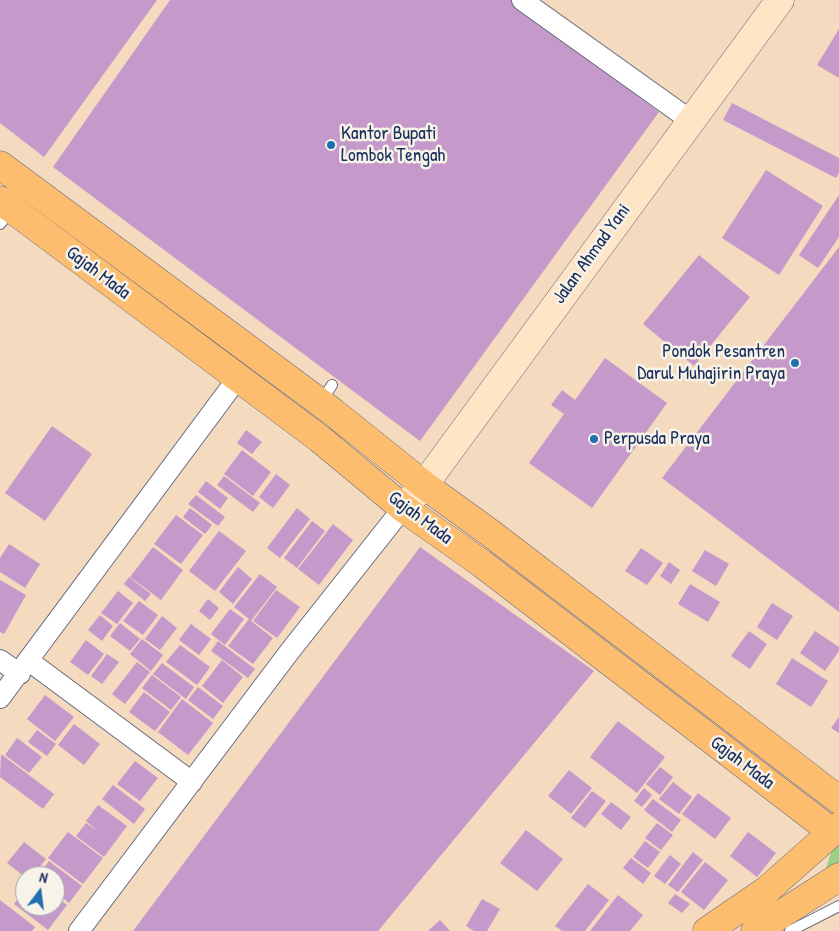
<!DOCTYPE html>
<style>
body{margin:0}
#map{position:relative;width:839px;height:931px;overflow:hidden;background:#f4dabe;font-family:"Patrick Hand",sans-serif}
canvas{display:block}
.north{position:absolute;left:15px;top:866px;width:50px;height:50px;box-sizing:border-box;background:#f7f3e8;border:1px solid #9fa5b1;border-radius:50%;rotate:15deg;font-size:14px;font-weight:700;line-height:20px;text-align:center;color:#1b2f5e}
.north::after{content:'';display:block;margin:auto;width:18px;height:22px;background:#1f6fb2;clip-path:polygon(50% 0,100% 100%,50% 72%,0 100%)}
</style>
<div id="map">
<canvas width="839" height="931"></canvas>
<div class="north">N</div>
</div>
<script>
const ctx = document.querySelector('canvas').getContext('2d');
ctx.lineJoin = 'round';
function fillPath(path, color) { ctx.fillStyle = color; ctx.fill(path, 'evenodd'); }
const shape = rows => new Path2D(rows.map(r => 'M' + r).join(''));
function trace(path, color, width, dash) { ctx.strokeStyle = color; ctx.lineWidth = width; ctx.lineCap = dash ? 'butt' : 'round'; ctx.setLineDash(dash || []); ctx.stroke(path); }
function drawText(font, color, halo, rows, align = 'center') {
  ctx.font = font + ' "Patrick Hand",sans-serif'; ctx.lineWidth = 5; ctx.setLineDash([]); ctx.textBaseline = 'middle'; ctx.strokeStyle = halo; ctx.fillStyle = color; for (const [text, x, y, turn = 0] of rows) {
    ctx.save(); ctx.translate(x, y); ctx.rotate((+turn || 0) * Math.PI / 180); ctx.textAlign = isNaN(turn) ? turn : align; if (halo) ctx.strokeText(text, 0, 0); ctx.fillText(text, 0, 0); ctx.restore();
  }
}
fillPath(shape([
 [839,829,839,865,826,868]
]), '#98d184');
fillPath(shape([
 [0,0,157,0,44,157,0,123],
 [170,0,511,0,659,112,420,441,53,167],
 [839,29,839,78,817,65],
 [732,103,839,158,839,173,836,178,723,120],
 [766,170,823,206,779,275,722,238],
 [839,195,839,237,818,268,799,255],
 [839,247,839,612,662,478],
 [699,255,750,297,694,366,643,324],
 [605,358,667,403,592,508,529,463,564,414,551,405,562,390,575,400],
 [52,426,92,454,45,521,5,493],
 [246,430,262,442,252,454,237,443],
 [242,450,271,472,253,496,224,474],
 [276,474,290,485,273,508,259,497],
 [224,476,260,503,253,512,217,485],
 [206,481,228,498,220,509,198,492],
 [196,495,225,517,218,526,188,504],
 [190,508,212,525,205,534,183,517],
 [297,508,310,519,280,558,267,548],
 [176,515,203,535,181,564,154,544],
 [312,521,325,531,297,568,284,558],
 [333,524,353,540,319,585,298,569],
 [219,531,246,551,215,591,189,571],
 [9,544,40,564,25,588,0,572,0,558],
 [153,547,183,570,161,600,130,577],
 [420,547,594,671,378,931,133,931],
 [641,548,663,563,647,585,625,571],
 [705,550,729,564,716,586,692,571],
 [669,562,680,570,671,584,660,576],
 [238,567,252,579,233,604,219,592],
 [260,574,277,587,251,621,273,638,253,664,228,646,249,619,234,607],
 [129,577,151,594,145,601,124,584],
 [0,580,26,595,4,634,0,632],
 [690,584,720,602,708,622,678,604],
 [276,590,300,607,277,638,253,621],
 [118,591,133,603,117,624,101,613],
 [208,599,219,608,210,620,199,611],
 [139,601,158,615,143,635,123,621],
 [772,603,793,616,777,640,757,627],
 [230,609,244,619,225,645,211,634],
 [100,615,113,626,102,641,88,630],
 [162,616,177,628,160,650,145,639],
 [120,623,140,639,130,651,110,636],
 [191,624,211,639,199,655,179,640],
 [749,631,767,644,750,669,731,656],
 [815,631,839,647,839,651,825,671,800,653],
 [142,639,163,655,151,671,130,654],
 [86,640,104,654,88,675,70,662],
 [218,641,255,669,248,678,211,651],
 [180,645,210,667,197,685,166,662],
 [107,654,119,662,102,684,91,676],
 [792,658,828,681,811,707,776,684],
 [222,660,243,677,223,703,202,686],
 [137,662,150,672,125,704,112,694],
 [162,663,194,687,186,699,153,674],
 [152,675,181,697,171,710,142,688],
 [198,687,223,706,213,719,188,700],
 [144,692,170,712,155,731,129,712],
 [45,695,74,717,55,741,27,719],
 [182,699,213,723,188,755,158,732],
 [839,717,839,733,831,728],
 [618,721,665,757,637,793,590,757],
 [74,724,100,744,84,765,58,745],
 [37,730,56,744,47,756,28,742],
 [17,738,42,757,29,773,5,755],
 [1,754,54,794,43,809,0,777],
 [135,761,158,778,140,801,117,784],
 [660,767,673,777,660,795,646,784],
 [569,770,592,788,571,814,548,796],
 [673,782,692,797,679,814,659,799],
 [113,785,145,809,134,824,102,799],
 [644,788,652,795,642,807,634,801],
 [592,791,606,801,585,828,571,818],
 [698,793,731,818,715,839,682,814],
 [653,799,681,820,672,832,644,810],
 [611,802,631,817,621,830,601,814],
 [98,805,127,826,104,857,76,836,86,823,99,832,86,821],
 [657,823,673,835,661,850,645,838],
 [526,830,563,859,537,891,500,863],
 [68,832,103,858,83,884,48,858],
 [748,832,776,853,757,877,730,856],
 [645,841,660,852,648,868,633,857],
 [24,842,46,859,33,876,25,877,7,863],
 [693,852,703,860,678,892,668,885],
 [670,855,681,864,665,884,654,876],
 [631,858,651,873,643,884,623,868],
 [49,861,82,886,69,903,55,892,55,876,38,876],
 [705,862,728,880,704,910,681,892],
 [588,884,609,900,585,931,562,931,555,926],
 [25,890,25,906,55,906,55,896,67,905,48,930,14,904],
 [675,894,690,904,682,913,668,903],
 [618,895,643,915,630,931,590,931],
 [482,899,500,909,487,931,474,931,466,926],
 [0,900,35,927,32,931,0,931],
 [440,920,450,931,428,931]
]), '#c599ca');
const lane = shape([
 [0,224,13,209],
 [321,402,332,385],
 [790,931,839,906]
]);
const street = shape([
 [522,0,690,120],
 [0,660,20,674],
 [29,661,192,782],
 [0,698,237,379],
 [79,931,290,651,403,508]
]);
const secondary = shape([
 [403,508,424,485,780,0]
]);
const primary = shape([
 [0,165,333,412,424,485,493,535,839,800],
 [0,200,320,439,403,508,481,563,832,832]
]);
const highway = shape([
 [707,931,767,890,839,826],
 [755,931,839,877]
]);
trace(lane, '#676b80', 12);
trace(street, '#676b80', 22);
trace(secondary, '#676b80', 29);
trace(primary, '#676b80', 29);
trace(highway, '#676b80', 29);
trace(lane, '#fff', 10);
trace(street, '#fff', 20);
trace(secondary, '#fee5c5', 28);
trace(primary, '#fcbd6f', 28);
trace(highway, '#fcbd6f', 28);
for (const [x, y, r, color] of [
 [331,145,5,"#1f6fb2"],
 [795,363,5,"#1f6fb2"],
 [594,439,5,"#1f6fb2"]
]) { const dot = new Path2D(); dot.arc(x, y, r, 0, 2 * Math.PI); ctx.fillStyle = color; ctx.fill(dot); trace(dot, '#f7f3e8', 2); }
drawText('19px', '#1b2f5e', '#f7f3e8', [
 ["Kantor Bupati",341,134],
 ["Lombok Tengah",341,156],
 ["Pondok Pesantren",785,352,"right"],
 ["Darul Muhajirin Praya",785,374,"right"],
 ["Perpusda Praya",604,439]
], 'left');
drawText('19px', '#1b2f5e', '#f7f3e8', [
 ["Jalan Ahmad Yani",592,254,-54],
 ["Gajah Mada",98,273,37],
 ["Gajah Mada",420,518,37],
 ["Gajah Mada",742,763,37]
]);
</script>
